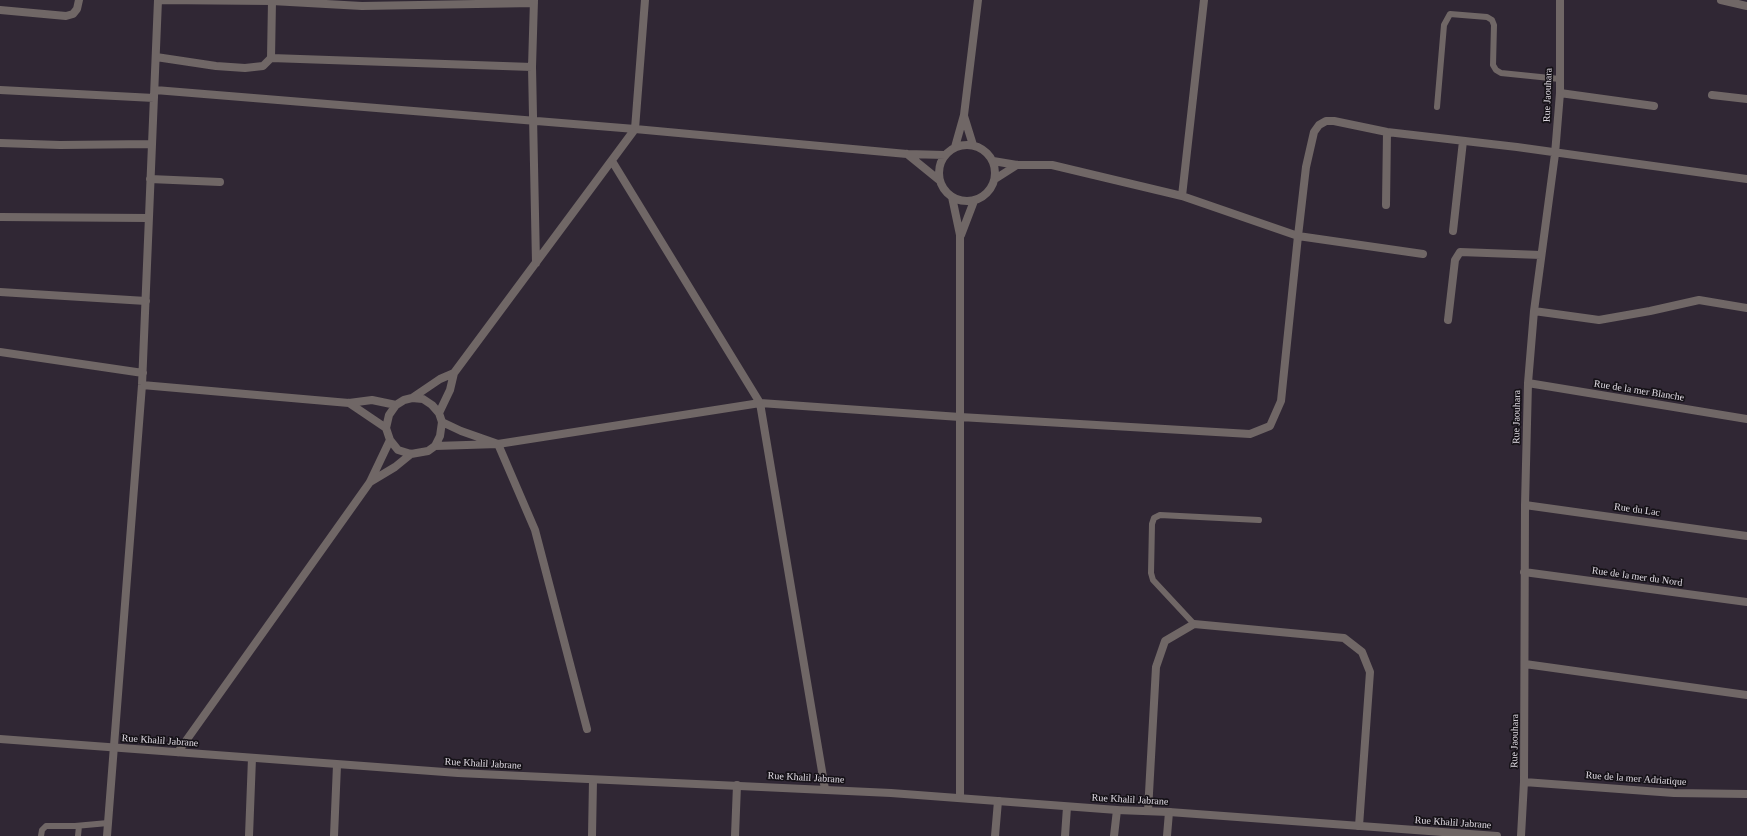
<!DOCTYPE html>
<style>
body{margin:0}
canvas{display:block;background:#302734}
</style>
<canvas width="1747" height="836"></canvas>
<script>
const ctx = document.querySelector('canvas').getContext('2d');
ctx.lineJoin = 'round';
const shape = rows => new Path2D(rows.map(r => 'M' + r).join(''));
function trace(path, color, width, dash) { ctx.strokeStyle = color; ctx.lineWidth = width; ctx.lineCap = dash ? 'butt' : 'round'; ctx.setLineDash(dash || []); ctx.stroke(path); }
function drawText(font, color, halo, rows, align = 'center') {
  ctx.font = font + ' "Times New Roman",serif'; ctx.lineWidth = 3.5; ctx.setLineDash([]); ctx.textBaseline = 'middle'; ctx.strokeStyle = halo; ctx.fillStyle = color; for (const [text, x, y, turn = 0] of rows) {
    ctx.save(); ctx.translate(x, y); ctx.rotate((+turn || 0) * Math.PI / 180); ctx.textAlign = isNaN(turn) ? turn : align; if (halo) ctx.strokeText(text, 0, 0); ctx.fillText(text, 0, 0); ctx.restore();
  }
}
trace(shape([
 [1437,107,1444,25,1450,14,1487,17,1492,20,1494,25,1493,65,1496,70,1501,73,1560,79],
 [1194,624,1153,580,1151,573,1152,524,1154,518,1160,515,1259,520],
 [41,836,42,830,46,826,75,826,108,823],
 [78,836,79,826]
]), '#706766', 6);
trace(shape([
 [158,0,272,1,362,6,534,3],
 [534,0,532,67,536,263],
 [1721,0,1747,6],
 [0,10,66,16,73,14,77,9,79,0],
 [156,57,216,66,245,68,263,66,271,58,272,1],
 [271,58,532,67],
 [0,90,154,98],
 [155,90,635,129,907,154,945,155],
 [1560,93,1654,106],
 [1712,95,1747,99],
 [964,116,973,145],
 [0,143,60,145,152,144],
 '939 173a28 28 0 1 1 56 0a28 28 0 1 1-56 0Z',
 [955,147,964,115,978,0],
 [907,154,939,180],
 [612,161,760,403,825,789],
 [150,179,220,182],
 [995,179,1017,165],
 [1182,196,1204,0],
 [952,197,960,235,960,798],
 [1386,205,1387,132],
 [0,217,148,218],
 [1453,231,1463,141],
 [961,235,974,201],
 [1423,254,1298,236,1306,167,1314,132,1319,125,1326,121,1334,121,1387,132,1517,147,1747,179],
 [0,292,146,301],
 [1534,311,1599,320,1650,311,1699,300,1747,308],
 [1448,320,1455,260,1460,252,1541,255],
 [0,352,143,373],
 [1528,383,1747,419],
 [142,385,349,403,372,400,396,405],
 [412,398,440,379,454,373],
 [349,403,386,428],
 [439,413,432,405,423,399,412,398,404,400,396,405,389,415,386,428,390,440,398,450,411,454,428,451,435,446,440,436,442,422,439,413,450,390,454,373,635,129,645,0],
 [442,422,461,431,498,444,535,530,587,729],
 [435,446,498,444,760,403,960,417,1250,434,1270,426,1281,401,1298,236,1182,196,1052,165,1017,165,993,161],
 [370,482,395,467,411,454],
 [1525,505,1747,536],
 [1524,572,1747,602],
 [1525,664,1747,695],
 [178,752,370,482,390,440],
 [1524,782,1674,793,1747,794],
 [1148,811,1156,667,1165,641,1194,624,1344,638,1362,652,1370,672,1359,826],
 [107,836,142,385,158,0],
 [249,836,252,758],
 [334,836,337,765],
 [592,836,593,780],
 [735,836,737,785],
 [995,836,998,801],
 [1065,836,1067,807],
 [1114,836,1117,810],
 [1167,836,1169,812],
 [1521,836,1524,782,1525,505,1528,383,1534,311,1555,154,1560,93,1560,0]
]), '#706766', 8);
trace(shape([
 [0,739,458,773,891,793,1117,810,1169,812,1497,836]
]), '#706766', 8);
drawText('10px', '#e1dce4', '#161218', [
 ["Rue Jaouhara",1548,95,-88],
 ["Rue de la mer Blanche",1639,391,9],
 ["Rue Jaouhara",1517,417,-89],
 ["Rue du Lac",1637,510,8],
 ["Rue de la mer du Nord",1637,577,8],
 ["Rue Khalil Jabrane",160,741,4],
 ["Rue Jaouhara",1515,741,-89],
 ["Rue Khalil Jabrane",483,764,3],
 ["Rue Khalil Jabrane",806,778,3],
 ["Rue de la mer Adriatique",1636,779,4],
 ["Rue Khalil Jabrane",1130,800,3],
 ["Rue Khalil Jabrane",1453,823,4]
]);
</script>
